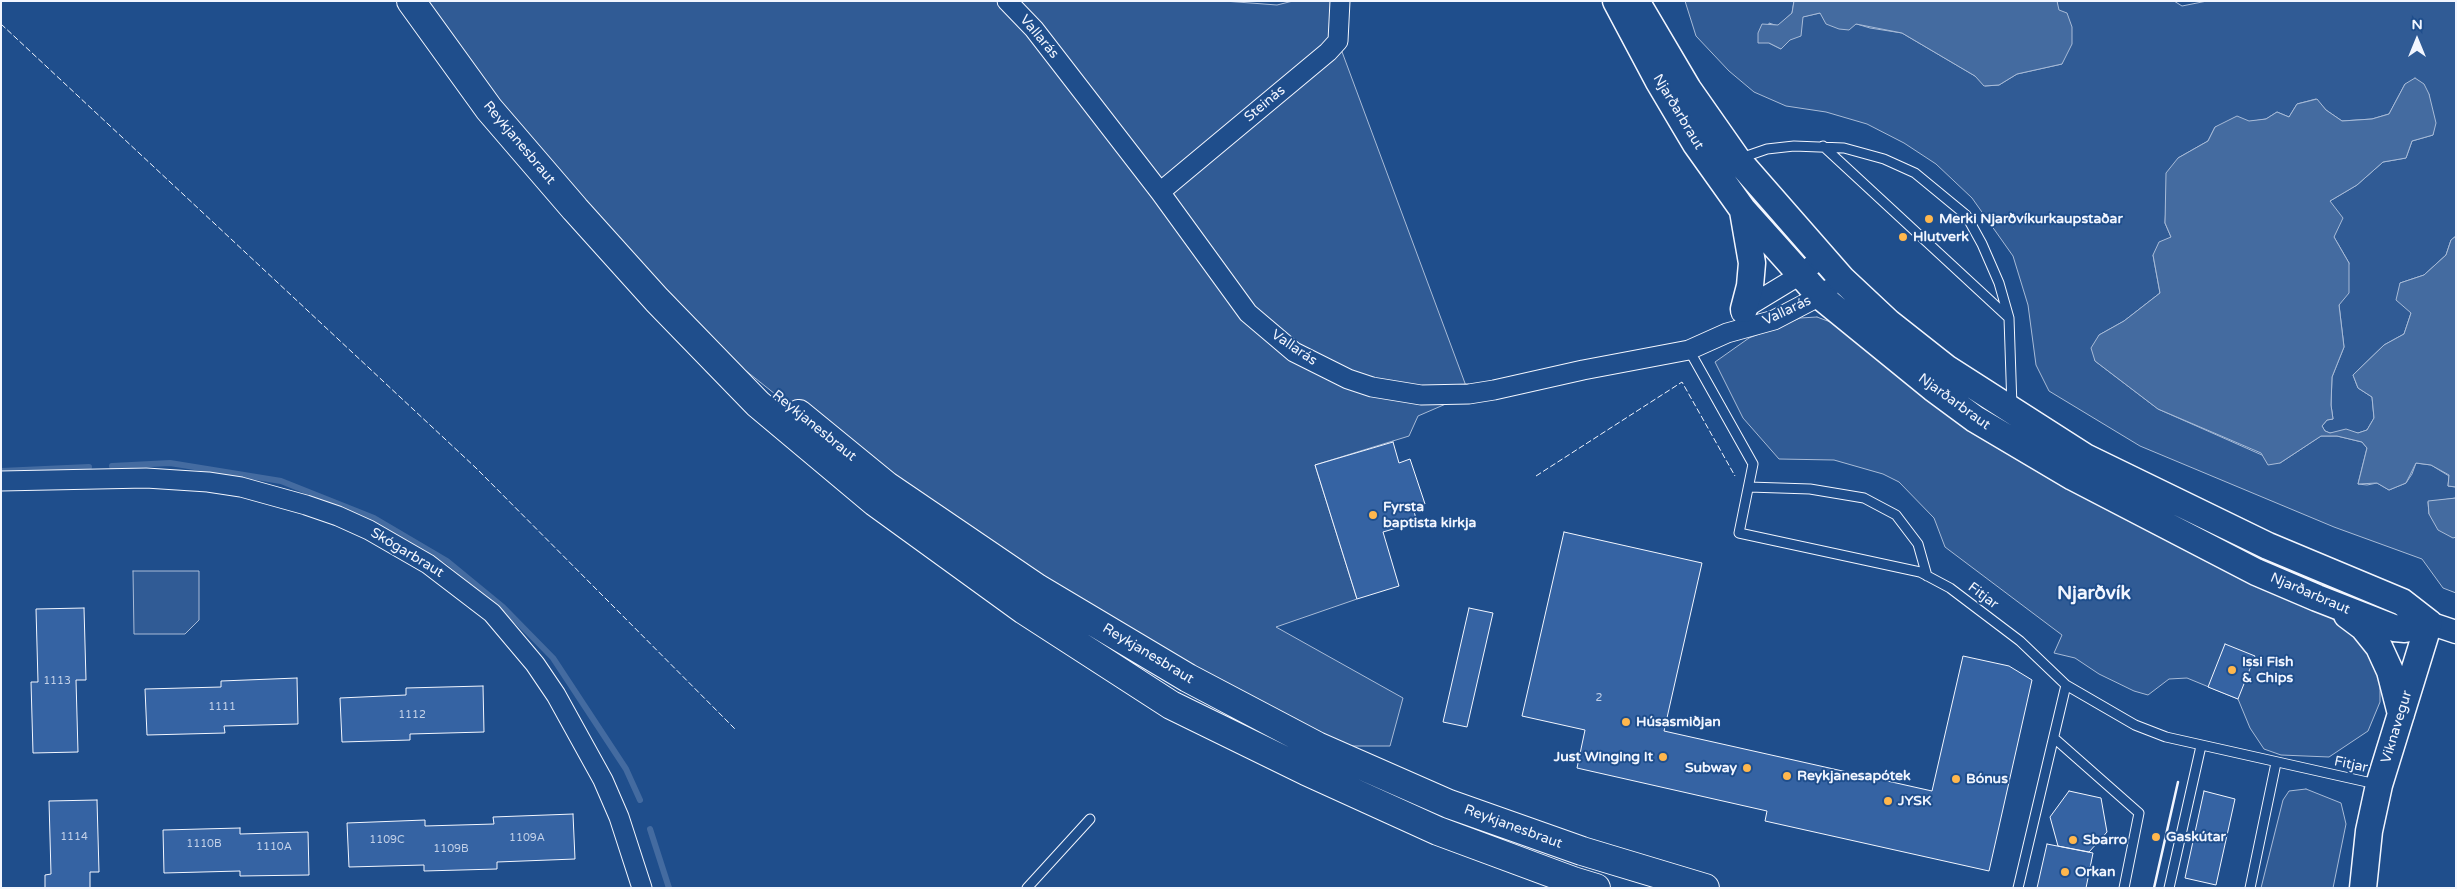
<!DOCTYPE html>
<meta charset="utf-8">
<style>
body{margin:0}
#map{position:relative;width:2457px;height:889px;overflow:hidden;background:#1f4e8c;font-family:"Varela Round",sans-serif}
canvas{display:block}
.frame{position:absolute;inset:0;border:2px solid #f2f6ff;pointer-events:none}
.north{position:absolute;left:2392px;top:15px;width:50px;height:50px;-webkit-text-stroke:4px #1f4e8c;paint-order:stroke;rotate:0deg;font-size:14px;font-weight:700;line-height:20px;text-align:center;color:#f2f6ff}
.north::after{content:'';display:block;margin:auto;width:18px;height:22px;background:#f2f6ff;clip-path:polygon(50% 0,100% 100%,50% 72%,0 100%)}
</style>
<div id="map">
<canvas width="2457" height="889"></canvas>
<div class="frame"></div>
<div class="north">N</div>
</div>
<script>
const ctx = document.querySelector('canvas').getContext('2d');
ctx.lineJoin = 'round';
function fillPath(path, color) { ctx.fillStyle = color; ctx.fill(path, 'evenodd'); }
const shape = rows => new Path2D(rows.map(r => 'M' + r).join(''));
function trace(path, color, width, dash) { ctx.strokeStyle = color; ctx.lineWidth = width; ctx.lineCap = dash ? 'butt' : 'round'; ctx.setLineDash(dash || []); ctx.stroke(path); }
function drawText(font, color, halo, rows, align = 'center') {
  ctx.font = font + ' "Varela Round",sans-serif'; ctx.lineWidth = 4; ctx.setLineDash([]); ctx.textBaseline = 'middle'; ctx.strokeStyle = halo; ctx.fillStyle = color; for (const [text, x, y, turn = 0] of rows) {
    ctx.save(); ctx.translate(x, y); ctx.rotate((+turn || 0) * Math.PI / 180); ctx.textAlign = isNaN(turn) ? turn : align; if (halo) ctx.strokeText(text, 0, 0); ctx.fillText(text, 0, 0); ctx.restore();
  }
}
const green = shape([
 [416,1,1224,1,1277,5,1293,1,1340,1,1338,41,1469,394,1418,416,1409,436,1315,465,1357,599,1276,627,1403,698,1390,746,1317,746,888,484,657,300,416,1],
 [1685,1,1794,1,1792,13,1778,26,1769,23,1769,43,1781,49,1790,40,1802,17,1820,13,1870,28,1902,33,1975,76,1985,86,1999,85,2017,74,2062,64,2057,1,2174,1,2182,6,2207,1,2456,1,2456,236,2451,240,2446,255,2424,275,2400,283,2411,313,2404,334,2384,345,2353,375,2358,388,2372,397,2374,418,2367,430,2358,433,2330,433,2325,431,2322,426,2327,420,2333,419,2331,405,2332,377,2344,347,2339,305,2349,263,2334,237,2330,201,2357,185,2383,162,2406,158,2412,141,2433,135,2429,94,2405,84,2389,114,2372,119,2342,121,2326,110,2316,99,2297,104,2289,117,2277,112,2266,119,2215,127,2208,141,2178,158,2166,206,2165,223,2171,237,2153,255,2160,293,2124,321,2099,335,2095,361,2158,409,2280,463,2321,436,2337,436,2362,442,2367,448,2358,484,2367,485,2377,483,2389,490,2406,483,2412,474,2416,463,2431,465,2449,476,2448,486,2456,487,2456,498,2428,502,2429,514,2453,537,2456,537,2456,593,2443,588,2422,559,2334,527,2140,446,2049,391,2036,365,2028,305,2013,256,1972,198,1936,164,1904,143,1867,124,1826,112,1786,106,1754,92,1729,71,1696,36,1685,1],
 [1817,317,1841,326,2225,562,2352,629,2380,667,2380,702,2368,731,2329,757,2281,755,2264,749,2250,728,2238,699,2187,678,2169,679,2148,695,2134,691,2099,674,2075,658,2054,653,2062,635,1945,547,1934,518,1899,482,1883,474,1834,460,1779,459,1743,418,1715,362,1749,338,1800,318,1817,317],
 [133,571,199,571,199,620,185,634,134,634,133,571],
 [2306,789,2341,803,2346,824,2333,888,2261,888,2283,800,2289,791,2306,789]
]);
fillPath(green, '#305b95');
trace(green, '#a8bbd7', 1);
const water = shape([
 [1794,1,2057,1,2059,10,2067,13,2072,27,2072,44,2062,64,2017,74,1999,85,1984,86,1975,76,1902,33,1856,24,1849,30,1839,29,1826,24,1820,13,1803,17,1801,36,1790,40,1781,49,1769,43,1758,43,1758,33,1762,24,1778,25,1792,13,1794,1],
 [2415,78,2424,84,2429,94,2436,123,2433,135,2412,141,2406,158,2383,162,2357,185,2330,201,2343,218,2334,237,2349,263,2349,293,2339,305,2344,347,2332,377,2331,405,2333,419,2327,420,2322,426,2325,431,2330,433,2346,429,2358,433,2367,430,2374,418,2372,397,2358,388,2353,375,2384,345,2404,334,2411,313,2396,300,2400,283,2424,275,2446,255,2451,240,2456,236,2456,487,2448,486,2449,475,2431,465,2416,463,2406,483,2389,490,2377,483,2358,484,2367,448,2362,442,2337,436,2321,436,2280,463,2268,465,2261,453,2158,409,2095,361,2091,348,2099,335,2124,321,2160,293,2153,255,2159,242,2171,237,2165,223,2166,173,2178,158,2208,141,2215,127,2237,116,2249,121,2266,119,2277,112,2289,117,2297,104,2317,99,2326,110,2342,121,2372,119,2389,114,2405,84,2415,78],
 [2456,498,2456,537,2453,538,2438,530,2429,514,2428,501,2456,498]
]);
fillPath(water, '#446ba0');
trace(water, '#a8bbd7', 1);
trace(shape([
 [112,466,170,463,281,481,374,518,447,561,503,607,553,658,626,769,640,800],
 [1,471,89,467],
 [650,829,669,888]
]), '#446ba0', 6);
const building = shape([
 [1393,442,1399,463,1410,459,1425,504,1413,508,1417,522,1383,532,1399,586,1357,599,1315,465,1393,442],
 [1564,532,1702,563,1664,731,1932,791,1963,656,2009,666,2032,680,1989,871,1765,821,1767,811,1577,768,1585,730,1522,716,1564,532],
 [84,608,86,680,76,680,78,752,33,753,31,682,38,682,36,609,84,608],
 [1469,608,1493,613,1467,727,1443,722,1469,608],
 [2225,644,2255,656,2238,699,2208,687,2225,644],
 [297,678,298,724,224,726,225,733,147,735,145,689,221,687,221,681,297,678],
 [483,686,484,732,410,734,410,740,342,742,340,698,406,695,406,688,483,686],
 [2069,791,2101,798,2107,832,2089,852,2058,846,2050,817,2069,791],
 [2204,791,2235,799,2216,885,2185,878,2204,791],
 [97,800,99,872,90,872,90,888,45,888,45,875,51,874,49,801,97,800],
 [573,814,575,859,497,862,497,869,424,871,424,865,349,867,347,823,425,820,425,826,494,824,493,817,573,814],
 [240,828,240,834,308,832,309,875,240,876,240,871,164,873,163,830,240,828],
 [2047,844,2093,853,2086,888,2037,888,2047,844]
]);
fillPath(building, '#3563a3');
trace(building, '#f2f6ff', 1);
const service = shape([
 [1823,146,2009,318],
 [1741,158,1767,149,1794,146,1844,148,1884,159,1915,173,1966,215,1982,244,1999,283,2009,318,2012,407],
 [1689,350,1753,464,1739,533,1920,572,1950,588,2020,641,2066,685,2135,725,2166,737,2376,784],
 [1749,487,1810,489,1864,498,1896,515,1918,544,1927,576],
 [2054,738,2139,813,2124,888],
 [1027,888,1090,819],
 [2018,888,2066,685],
 [2169,888,2201,746],
 [2250,888,2276,763]
]);
const minor = shape([
 [1007,1,1034,29,1160,192,1248,313,1294,352,1348,379,1372,387,1421,395,1469,394,1494,390,1583,370,1689,350,1727,333,1774,320,1820,296,1829,289],
 [1160,192,1328,52,1338,41,1340,1],
 [1741,313,1744,309,1800,275,1821,258],
 [1,481,146,478,208,482,241,487,306,505,338,516,369,530,428,564,492,613,535,664,556,695,603,780,619,817,642,888]
]);
const tertiary = shape([
 [2429,623,2456,632]
]);
const secondary = shape([
 [1616,1,1658,80,1696,144,1743,210,1820,296,1933,388,1975,419,2073,477,2256,572,2317,598,2394,628,2405,629,2429,623],
 [1636,1,1688,89,1737,159,1842,279,1889,323,1946,368,2085,457,2268,546,2402,602,2429,623],
 [1743,211,1752,263,1750,286,1744,309],
 [2347,615,2363,627,2379,647,2390,671,2401,714],
 [2363,888,2369,831,2379,785,2429,623]
]);
const trunk = shape([
 [411,1,489,109,575,209,657,300,758,404,875,502,1024,610,1171,705,1306,771,1438,831,1573,881,1596,888],
 [799,414,887,486,1037,588,1188,678,1317,746,1449,804,1582,851,1705,888]
]);
trace(service, '#f2f6ff', 11);
trace(minor, '#f2f6ff', 21);
trace(tertiary, '#f2f6ff', 25);
trace(secondary, '#f2f6ff', 29);
trace(trunk, '#f2f6ff', 30);
trace(service, '#1f4e8c', 9);
trace(minor, '#1f4e8c', 19);
trace(tertiary, '#1f4e8c', 22);
trace(secondary, '#1f4e8c', 26);
trace(trunk, '#1f4e8c', 28);
trace(shape([
 [1,24,476,468,736,730],
 [1536,476,1682,382,1735,476]
]), '#f2f6ff', 1, [6, 2.5]);
trace(shape([
 [2154,888,2178,782]
]), '#f2f6ff', 2.5);
for (const [x, y, r, color] of [
 [1929,219,5,"#ffb74d"],
 [1903,237,5,"#ffb74d"],
 [1373,515,5,"#ffb74d"],
 [2232,670,5,"#ffb74d"],
 [1626,722,5,"#ffb74d"],
 [1663,757,5,"#ffb74d"],
 [1747,768,5,"#ffb74d"],
 [1787,776,5,"#ffb74d"],
 [1956,779,5,"#ffb74d"],
 [1888,801,5,"#ffb74d"],
 [2156,837,5,"#ffb74d"],
 [2073,840,5,"#ffb74d"],
 [2065,872,5,"#ffb74d"]
]) { const dot = new Path2D(); dot.arc(x, y, r, 0, 2 * Math.PI); ctx.fillStyle = color; ctx.fill(dot); trace(dot, '#1f4e8c', 2); }
drawText('11px', '#c3d1e8', null, [
 ["1113",57,681],
 ["2",1599,698],
 ["1111",222,707],
 ["1112",412,715],
 ["1114",74,837],
 ["1109A",527,838],
 ["1109C",387,840],
 ["1110B",204,844],
 ["1110A",274,847],
 ["1109B",451,849]
]);
drawText('14px', '#f2f6ff', '#1f4e8c', [
 ["Vallarás",1039,37,50],
 ["Steinás",1265,104,-40],
 ["Njarðarbraut",1678,112,59],
 ["Reykjanesbraut",519,143,50],
 ["Vallarás",1787,311,-25],
 ["Vallarás",1294,348,34],
 ["Njarðarbraut",1954,402,36],
 ["Reykjanesbraut",814,426,39],
 ["Skógarbraut",407,553,31],
 ["Njarðarbraut",2310,594,23],
 ["Fitjar",1983,596,37],
 ["Reykjanesbraut",1148,654,31],
 ["Viknavegur",2397,727,-73],
 ["Fitjar",2351,765,12],
 ["Reykjanesbraut",1513,827,20]
]);
drawText('bold 14px', '#f2f6ff', '#1f4e8c', [
 ["Merki Njarðvíkurkaupstaðar",1939,219],
 ["Hlutverk",1913,237],
 ["Fyrsta",1383,507],
 ["baptista kirkja",1383,523],
 ["Issi Fish",2242,662],
 ["& Chips",2242,678],
 ["Húsasmiðjan",1636,722],
 ["Just Winging It",1653,757,"right"],
 ["Subway",1737,768,"right"],
 ["Reykjanesapótek",1797,776],
 ["Bónus",1966,779],
 ["JYSK",1898,801],
 ["Gaskútar",2166,837],
 ["Sbarro",2083,840],
 ["Orkan",2075,872]
], 'left');
drawText('bold 19px', '#f2f6ff', '#1f4e8c', [
 ["Njarðvík",2094,594]
]);
</script>
